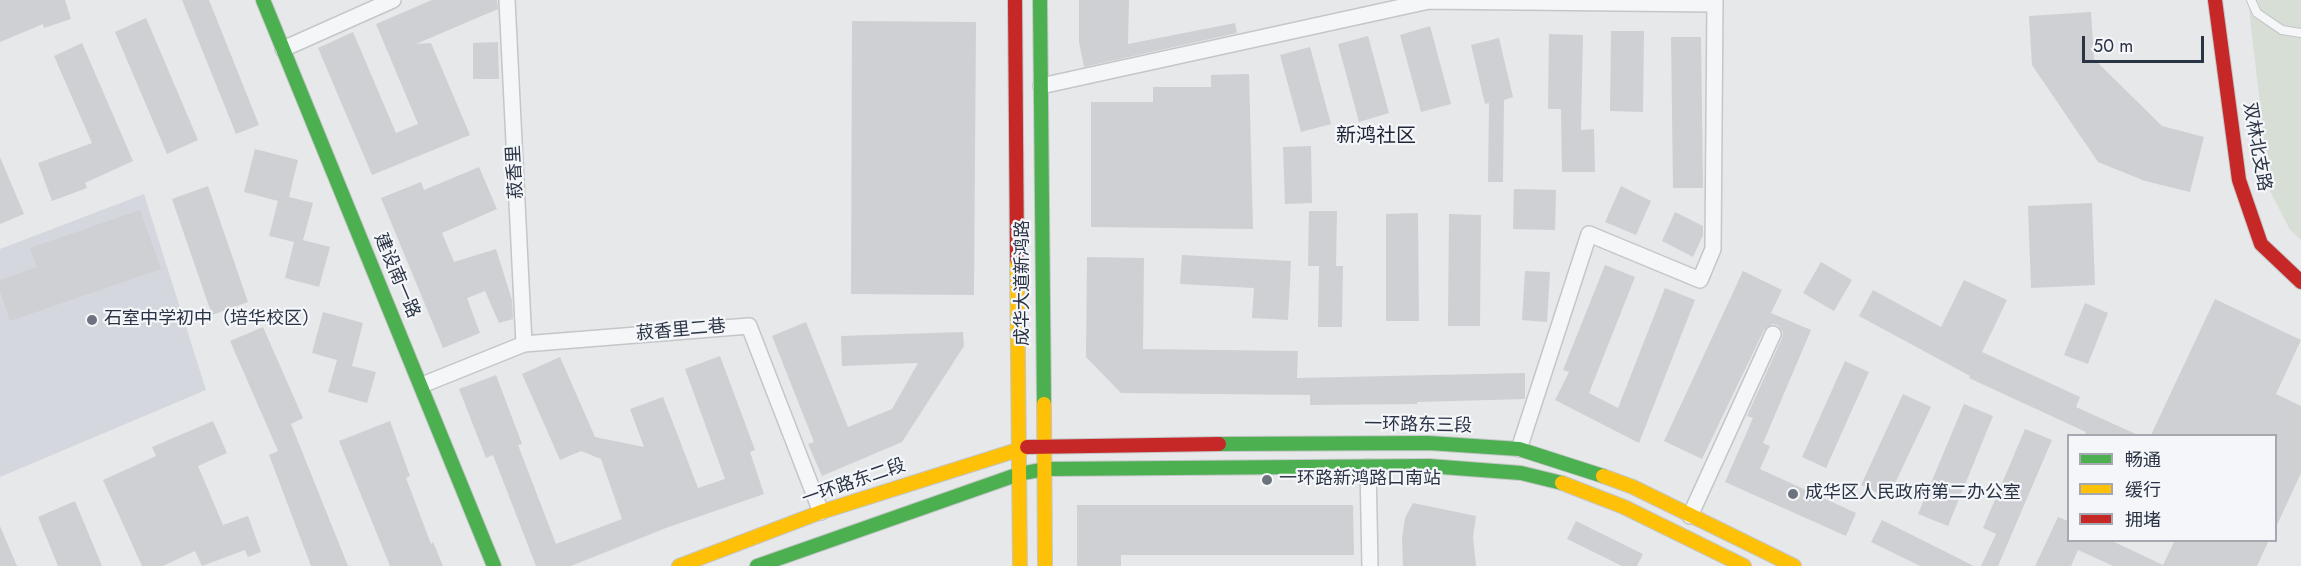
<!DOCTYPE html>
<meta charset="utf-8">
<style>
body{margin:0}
#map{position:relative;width:2301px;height:566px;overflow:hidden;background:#e6e8ea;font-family:Jost,"Noto Sans SC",sans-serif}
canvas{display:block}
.legend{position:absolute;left:2067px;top:434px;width:210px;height:108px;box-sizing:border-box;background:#f4f6f9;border:2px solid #a4a8b1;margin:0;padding:8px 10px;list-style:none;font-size:18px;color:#2b3445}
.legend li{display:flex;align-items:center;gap:12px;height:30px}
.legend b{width:30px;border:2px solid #a4a8b1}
.scale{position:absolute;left:2082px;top:36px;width:122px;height:27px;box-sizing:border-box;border:3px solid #2b3445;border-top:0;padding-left:8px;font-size:18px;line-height:21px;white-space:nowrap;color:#2b3445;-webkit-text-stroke:4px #f4f6f9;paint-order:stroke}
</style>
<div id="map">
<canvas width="2301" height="566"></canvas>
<ul class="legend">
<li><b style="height:8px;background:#4caf50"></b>畅通</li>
<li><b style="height:8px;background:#ffc107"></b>缓行</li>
<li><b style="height:8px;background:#c62828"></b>拥堵</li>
</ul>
<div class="scale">50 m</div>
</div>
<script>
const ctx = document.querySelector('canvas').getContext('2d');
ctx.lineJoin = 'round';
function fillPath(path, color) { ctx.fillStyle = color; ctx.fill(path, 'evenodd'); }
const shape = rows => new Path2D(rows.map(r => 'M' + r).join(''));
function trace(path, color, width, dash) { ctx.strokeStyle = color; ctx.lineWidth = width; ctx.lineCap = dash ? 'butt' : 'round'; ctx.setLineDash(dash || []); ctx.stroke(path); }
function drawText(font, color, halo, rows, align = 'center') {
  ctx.font = font + ' Jost,"Noto Sans SC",sans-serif'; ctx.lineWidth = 4.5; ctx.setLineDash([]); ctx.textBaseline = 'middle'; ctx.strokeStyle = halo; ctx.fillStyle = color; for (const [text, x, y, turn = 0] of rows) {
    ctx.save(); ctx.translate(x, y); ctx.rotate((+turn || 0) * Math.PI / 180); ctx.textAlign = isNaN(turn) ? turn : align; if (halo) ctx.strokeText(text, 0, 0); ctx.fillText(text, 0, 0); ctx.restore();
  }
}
fillPath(shape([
 [144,194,206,390,0,477,0,249]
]), '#d4d7dd');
fillPath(shape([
 [2248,0,2301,0,2301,240,2290,230,2270,191]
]), '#d6ded6');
fillPath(shape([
 [0,0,65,0,71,19,44,28,43,24,0,42],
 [182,0,209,0,259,125,236,134],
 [432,0,497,0,498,9,416,44,431,43,470,135,372,175,318,48,353,32,396,133,418,124,376,24],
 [1079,0,1129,0,1128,44,1235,23,1237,33,1084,67,1079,42],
 [2091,12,2094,59,2162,126,2204,137,2190,192,2145,181,2098,162,2032,65,2029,16],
 [146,18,198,140,167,154,115,32],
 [852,21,976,22,974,295,851,294],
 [1430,26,1451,104,1421,112,1400,35],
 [1611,31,1644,31,1643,112,1610,111],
 [1549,34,1583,35,1581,130,1594,129,1595,172,1562,172,1561,109,1548,109],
 [1368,36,1389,113,1359,122,1338,44],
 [1671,37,1701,37,1703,188,1673,188],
 [1499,38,1513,97,1504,100,1503,182,1488,182,1489,103,1485,104,1471,45],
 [498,42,499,79,473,79,473,43],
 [82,43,133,161,85,183,87,188,52,201,38,163,92,143,54,56],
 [1310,47,1331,124,1301,132,1280,55],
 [1249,74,1253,229,1091,227,1091,102,1153,102,1153,87,1211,87,1211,75],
 [1311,146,1312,203,1285,204,1283,147],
 [255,149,298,160,289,197,313,203,303,240,330,247,319,287,285,278,294,242,269,236,278,201,244,192],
 [0,157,24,214,0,224],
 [479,167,497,209,442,233,454,262,496,249,512,300,513,319,499,323,485,291,467,298,480,333,443,348,381,198,421,182,424,190],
 [208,186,248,302,212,315,172,199],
 [1621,186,1651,201,1636,235,1605,222],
 [1514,189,1556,190,1555,230,1513,229],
 [2092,203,2095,285,2031,288,2028,206],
 [140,210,161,269,10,321,0,291,0,280,37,267,30,248],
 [1309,211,1337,211,1336,266,1343,266,1342,327,1318,327,1319,266,1308,266],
 [1675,212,1703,226,1703,235,1693,257,1662,241],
 [1418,213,1419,321,1386,321,1386,214],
 [1449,214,1481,215,1480,326,1448,326],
 [1182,255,1291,261,1288,320,1252,318,1254,288,1180,284],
 [1087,257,1144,258,1143,349,1298,351,1297,378,1525,373,1525,399,1417,402,1417,404,1310,405,1310,395,1121,393,1086,357],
 [1821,262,1852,280,1834,311,1803,293],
 [1605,265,1635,277,1589,393,1618,408,1665,288,1695,300,1639,443,1555,400,1569,372,1563,370],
 [1525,271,1550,272,1547,322,1522,320],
 [1743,271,1782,290,1771,313,1811,330,1763,443,1770,446,1760,469,1856,513,1846,536,1725,482,1753,418,1747,416,1782,338,1783,332,1778,325,1772,324,1764,330,1702,459,1664,441],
 [1964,280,2007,300,1982,352,2080,397,2076,407,2138,435,2084,435,2086,432,1969,378,1970,376,1859,316,1873,290,1941,327],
 [2215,299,2301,340,2276,394,2301,406,2301,473,2276,527,2276,435,2151,435],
 [2085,303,2108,313,2088,364,2064,355],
 [323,312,363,323,352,366,376,372,367,403,328,392,337,360,312,353],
 [806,322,848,427,892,409,918,363,842,366,841,336,963,332,964,346,902,442,822,476,808,444,814,442,772,336],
 [263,327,303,418,291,424,348,566,311,566,269,455,278,451,230,341],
 [720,356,755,450,750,452,764,494,666,528,571,566,536,566,493,455,486,458,459,389,496,375,522,444,518,445,556,544,622,519,601,459,581,451,560,460,522,374,560,357,595,437,644,447,630,409,663,397,698,488,725,479,685,369],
 [1845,361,1869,372,1826,468,1802,457],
 [1903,394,1931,407,1888,498,1861,485],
 [1964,404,1993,416,1948,526,1918,514],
 [213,421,227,453,198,466,223,525,248,516,261,552,248,557,245,550,202,566,195,551,163,566,142,566,103,480,156,456,152,447],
 [390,421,410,476,406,478,431,544,433,542,443,566,390,566,339,441],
 [2025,429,2052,440,1998,566,1981,566,1996,534,1983,528],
 [75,501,102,566,58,566,38,517],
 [1413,503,1476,516,1473,537,1476,566,1403,566,1402,538,1405,518],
 [1077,505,1353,505,1354,555,1121,555,1121,566,1077,566],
 [2058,517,2068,521,2068,540,2110,540,2163,565,2175,540,2269,540,2257,566,2113,566,2078,550,2071,566,2035,566],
 [1882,520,1974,566,1920,566,1871,542],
 [1576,521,1643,554,1637,566,1622,566,1567,539],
 [0,526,17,566,0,566]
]), '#ced0d3');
const lane = shape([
 [2251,0,2257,13,2282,30,2301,33]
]);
const street = shape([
 [507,0,524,344],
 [283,49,393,0],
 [1041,86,1429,1,1715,4],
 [422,385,524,344,749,326,821,512],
 [1519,449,1589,234,1700,280,1713,249,1715,0],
 [1368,467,1370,566],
 [1690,516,1773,334]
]);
const fast = shape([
 [263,0,494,566],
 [1040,0,1044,404],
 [1219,444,1429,443,1519,449,1603,476],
 [757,566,1019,474,1045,469,1429,466,1521,473,1562,483]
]);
const slow = shape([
 [1017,259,1020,566],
 [1044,404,1045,566],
 [1603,476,1633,487,1794,566],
 [1562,483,1624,507,1744,566],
 [679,566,821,512,1027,447]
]);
const jam = shape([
 [1015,0,1017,259],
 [2215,0,2239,180,2261,244,2301,282],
 [1027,447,1219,444]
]);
trace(lane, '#c4c6c8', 10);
trace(street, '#c4c6c8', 18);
trace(fast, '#c4c6c8', 16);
trace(slow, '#c4c6c8', 16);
trace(jam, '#c4c6c8', 16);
trace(lane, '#f5f6f7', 8);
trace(street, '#f5f6f7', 15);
trace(fast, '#4caf50', 14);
trace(slow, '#ffc107', 14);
trace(jam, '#c62828', 14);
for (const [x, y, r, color] of [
 [92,320,6,"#6c737f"],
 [1267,480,6,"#6c737f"],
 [1793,494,6,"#6c737f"]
]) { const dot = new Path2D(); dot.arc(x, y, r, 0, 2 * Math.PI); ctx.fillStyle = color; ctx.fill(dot); trace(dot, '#f4f6f9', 2); }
drawText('18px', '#2b3445', '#f4f6f9', [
 ["双林北支路",2256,147,80],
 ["菽香里",516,172,-93],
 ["建设南一路",396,276,67],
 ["成华大道新鸿路",1024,283,-90],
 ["菽香里二巷",681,331,-5],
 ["一环路东三段",1418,426,1],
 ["一环路东二段",854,483,-19]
]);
drawText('18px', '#2b3445', '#f4f6f9', [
 ["石室中学初中（培华校区）",104,320],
 ["一环路新鸿路口南站",1279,480],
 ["成华区人民政府第二办公室",1805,494]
], 'left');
drawText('20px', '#1d2536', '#f4f6f9', [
 ["新鸿社区",1376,137]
]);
</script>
